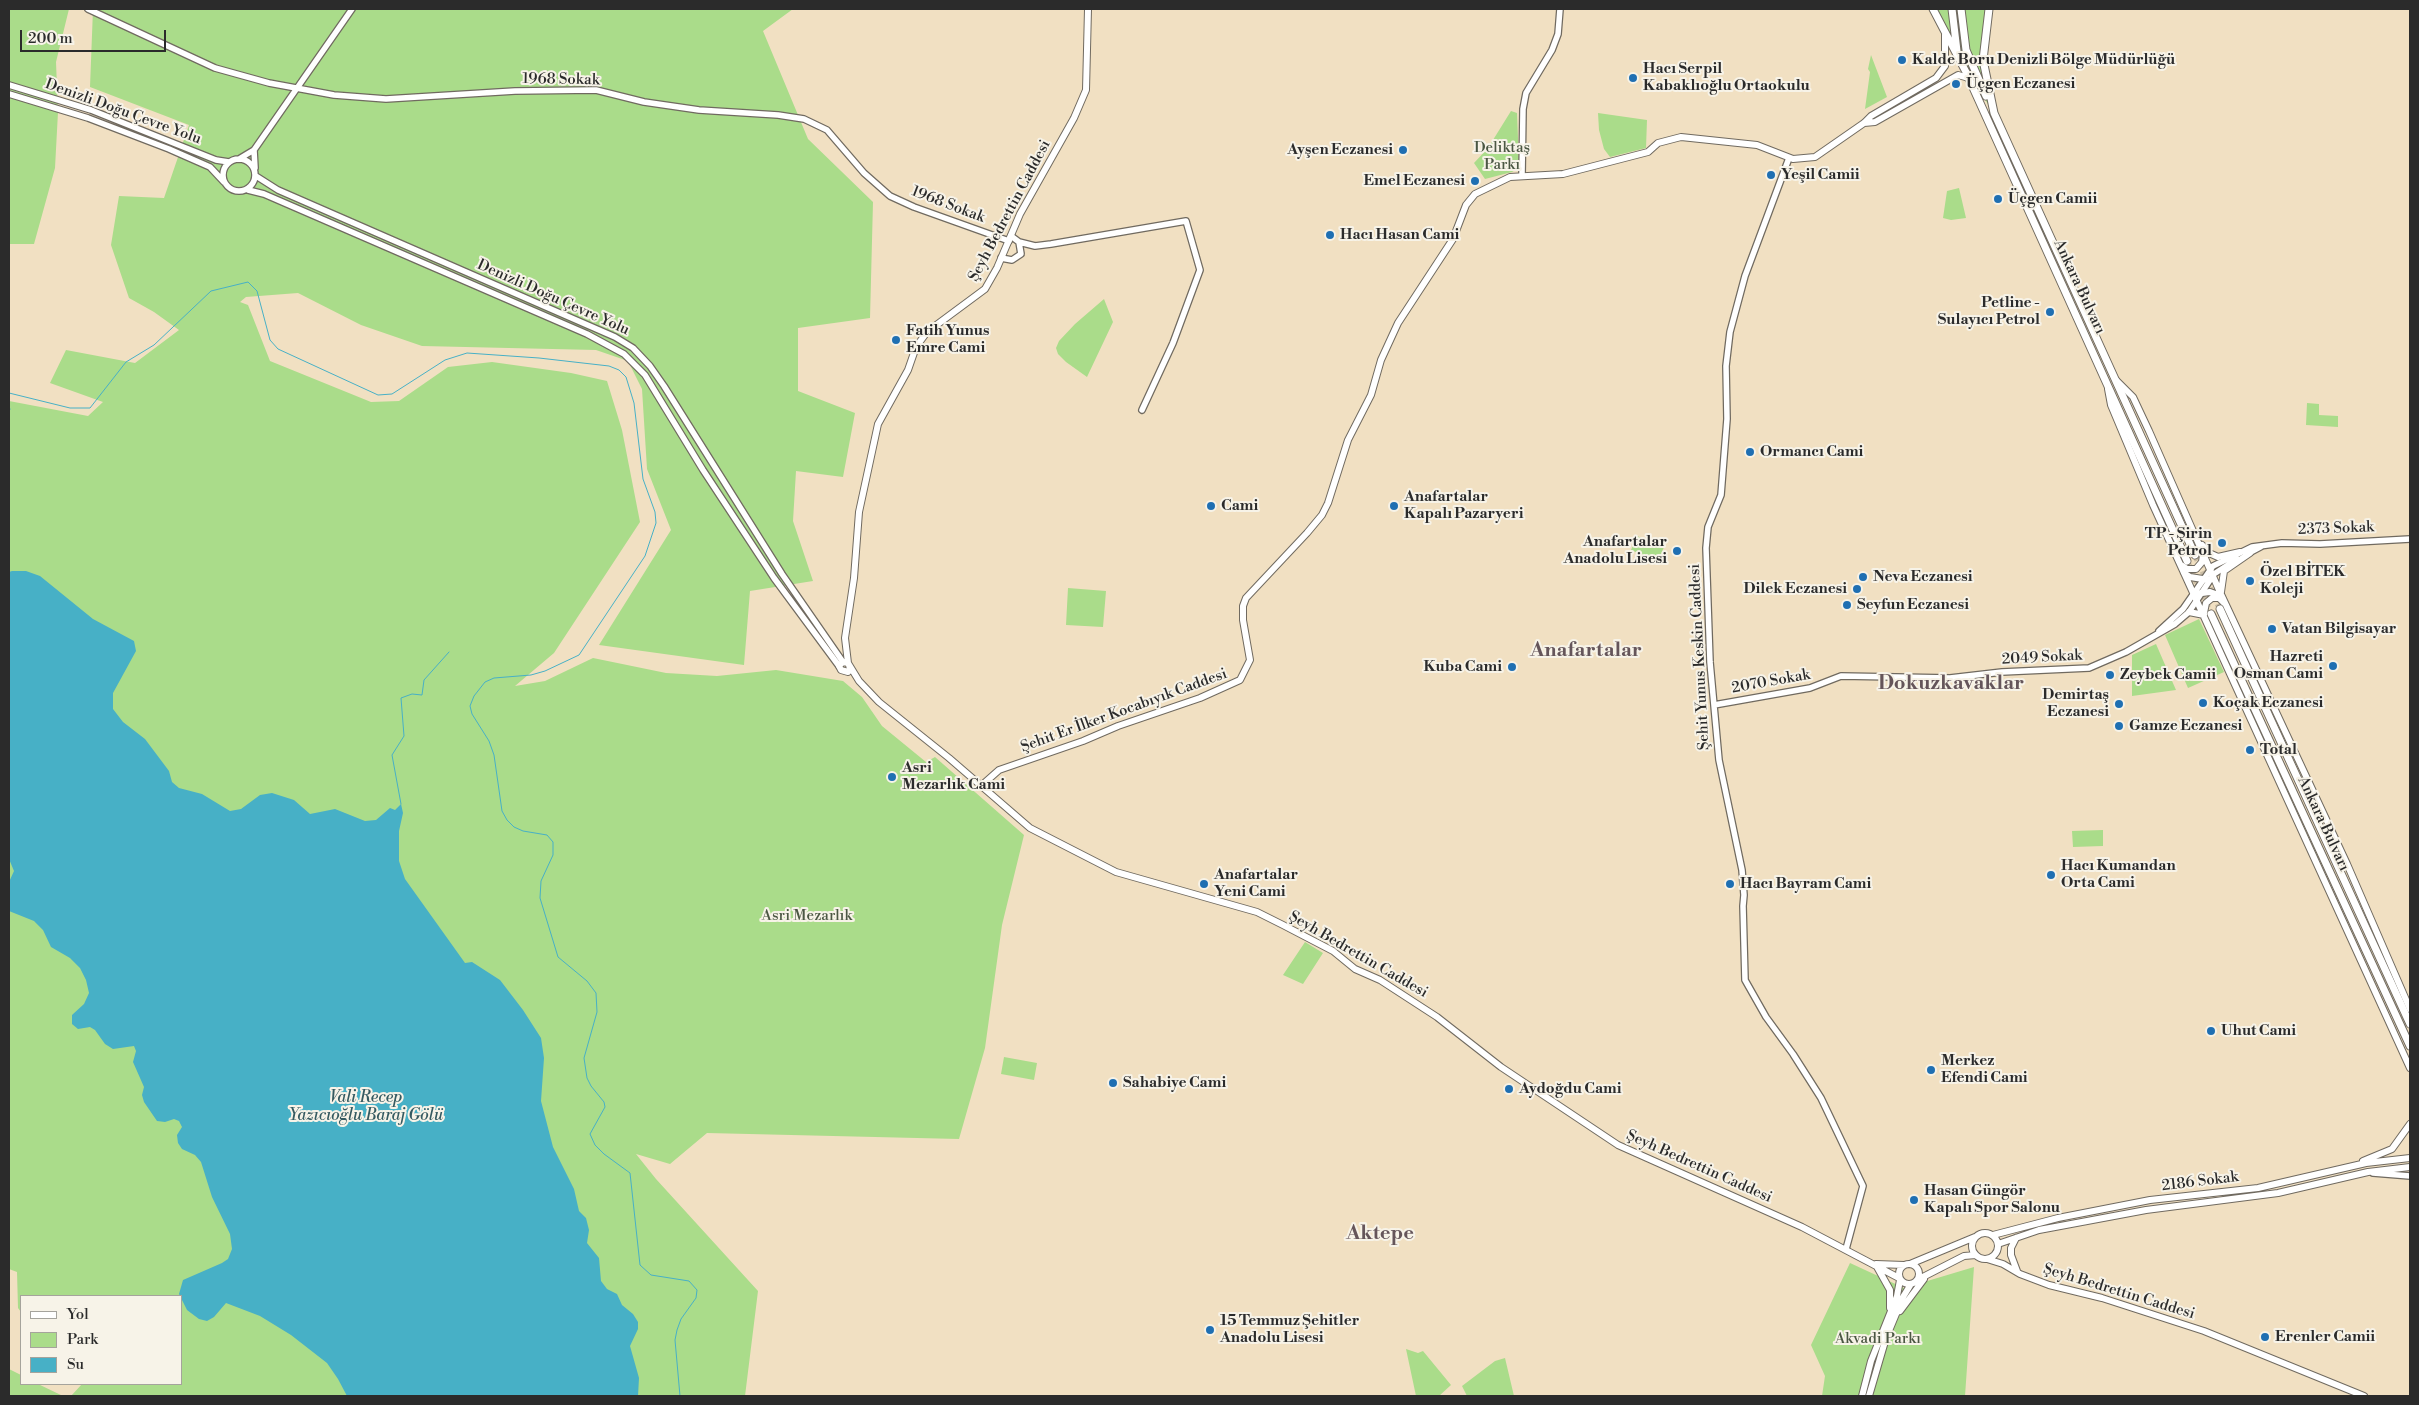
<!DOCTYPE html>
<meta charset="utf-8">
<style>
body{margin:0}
#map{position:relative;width:2419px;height:1405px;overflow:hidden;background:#f1e0c2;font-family:"Libre Bodoni",serif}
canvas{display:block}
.frame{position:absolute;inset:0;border:10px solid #2b2b2b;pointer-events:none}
.legend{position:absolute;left:20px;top:1295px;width:162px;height:90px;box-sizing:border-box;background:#f7f3e8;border:1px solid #a5a39c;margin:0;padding:6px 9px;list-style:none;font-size:15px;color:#2b2b2b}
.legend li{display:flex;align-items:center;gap:10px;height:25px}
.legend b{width:25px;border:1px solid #a5a39c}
.scale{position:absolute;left:20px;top:30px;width:146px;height:22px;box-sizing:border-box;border:2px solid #2b2b2b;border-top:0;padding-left:6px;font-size:15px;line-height:18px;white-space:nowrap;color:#2b2b2b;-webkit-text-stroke:4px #f7f3e8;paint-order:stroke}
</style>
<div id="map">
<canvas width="2419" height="1405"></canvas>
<div class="frame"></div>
<ul class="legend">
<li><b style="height:6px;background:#fff"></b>Yol</li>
<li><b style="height:14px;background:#aadc8a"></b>Park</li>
<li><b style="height:14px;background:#47b0c6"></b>Su</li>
</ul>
<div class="scale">200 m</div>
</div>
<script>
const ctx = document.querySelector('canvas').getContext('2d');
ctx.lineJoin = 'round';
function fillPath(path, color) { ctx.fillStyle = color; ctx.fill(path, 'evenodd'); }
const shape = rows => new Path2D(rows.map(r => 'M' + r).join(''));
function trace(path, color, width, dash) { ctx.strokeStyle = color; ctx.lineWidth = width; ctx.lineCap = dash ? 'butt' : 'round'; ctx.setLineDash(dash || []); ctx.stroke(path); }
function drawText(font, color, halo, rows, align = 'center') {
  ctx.font = font + ' "Libre Bodoni",serif'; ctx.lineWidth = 4; ctx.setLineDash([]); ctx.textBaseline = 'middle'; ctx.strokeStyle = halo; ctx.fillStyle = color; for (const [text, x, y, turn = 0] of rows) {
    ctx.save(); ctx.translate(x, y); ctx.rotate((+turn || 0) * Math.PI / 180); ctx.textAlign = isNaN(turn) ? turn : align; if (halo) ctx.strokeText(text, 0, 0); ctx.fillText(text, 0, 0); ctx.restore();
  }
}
fillPath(shape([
 [9,9,69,9,56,62,58,112,55,168,34,244,9,244],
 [93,9,793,9,763,31,808,139,873,202,870,318,798,328,798,391,855,413,843,477,796,471,793,521,813,581,750,591,744,665,599,645,671,530,647,469,642,389,628,361,596,350,422,346,361,325,298,293,246,297,240,302,248,305,270,361,371,402,399,401,448,367,492,362,571,373,607,381,622,430,640,522,554,653,515,686,545,681,593,658,666,673,717,676,776,670,843,681,862,697,882,726,926,762,935,757,1024,835,1002,925,985,1048,959,1139,707,1133,670,1164,636,1154,656,1179,758,1291,745,1396,71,1396,82,1384,181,1384,181,1296,21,1296,21,1312,18,1308,17,1272,9,1269,9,401,88,416,103,402,50,383,66,350,135,363,179,330,154,312,129,298,111,245,119,196,164,198,189,125,90,87],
 [1933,9,1989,9,1983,60,1994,113,1966,72],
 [1871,55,1887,97,1865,109,1870,72,1868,69],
 [1511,111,1517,113,1519,163,1517,169,1512,172,1485,179,1474,163,1488,148],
 [1598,113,1647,120,1646,148,1610,157,1604,149,1599,130],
 [1959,188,1966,218,1951,220,1943,218,1947,191],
 [1104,299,1113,322,1087,377,1066,362,1058,354,1056,348,1059,341,1075,324],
 [2307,403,2319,404,2319,415,2338,416,2338,427,2306,425],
 [1637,536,1664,547,1658,561,1631,550],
 [1068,588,1106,591,1103,627,1066,625],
 [2199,619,2224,672,2188,688,2165,635],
 [2156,644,2176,690,2132,696,2132,655],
 [2103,830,2103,846,2073,847,2072,831],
 [1305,942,1323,953,1303,984,1283,975],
 [1004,1057,1037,1063,1034,1080,1001,1074],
 [1850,1263,1904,1288,1974,1267,1965,1396,1822,1396,1825,1376,1811,1345],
 [1406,1349,1418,1353,1423,1351,1451,1385,1439,1396,1416,1396],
 [1505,1358,1514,1396,1467,1396,1462,1386,1495,1361],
 [9,1369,21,1375,21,1384,38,1384,63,1396,9,1396]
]), '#aadc8a');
fillPath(shape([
 [12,571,26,571,40,576,93,619,134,641,136,651,113,693,113,709,123,722,145,739,169,771,172,782,179,788,202,794,230,811,241,809,260,795,272,793,294,800,310,814,335,809,365,821,376,820,390,808,395,810,401,804,403,813,399,831,399,861,405,879,465,963,472,962,500,980,523,1010,541,1038,544,1058,541,1101,553,1147,574,1189,579,1211,586,1218,589,1230,587,1243,599,1258,601,1281,607,1289,617,1294,622,1305,633,1314,638,1322,638,1329,630,1346,639,1378,638,1396,347,1396,338,1379,327,1363,291,1335,260,1316,226,1303,214,1317,207,1321,199,1319,187,1310,179,1294,183,1280,222,1263,228,1259,232,1249,230,1234,212,1197,201,1162,195,1155,182,1149,178,1143,177,1135,182,1127,179,1121,174,1119,165,1122,157,1121,144,1102,142,1095,144,1087,133,1062,136,1051,134,1046,113,1049,105,1044,95,1030,90,1027,78,1029,72,1024,72,1015,84,1004,89,993,86,980,80,968,70,958,51,947,43,930,34,921,9,911,9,882,14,871,9,859,9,572]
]), '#47b0c6');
trace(shape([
 [9,393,70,408,90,408,126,362,154,345,211,291,248,282,257,291,270,340,278,349,378,395,392,394,445,360,467,353,539,358,609,366,619,370,626,377,634,403,643,479,655,512,656,523,645,556,579,655,545,671,531,675,494,678,485,682,474,696,470,706,472,714,489,741,494,755,502,811,507,820,514,827,523,831,547,835,553,842,553,855,541,881,540,898,558,957,587,981,596,993,597,1012,584,1058,587,1078,591,1086,604,1102,605,1107,590,1134,595,1145,604,1154,630,1173,640,1265,651,1275,689,1281,697,1290,696,1298,681,1319,677,1330,675,1340,680,1396],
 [9,412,10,409],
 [401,804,392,755,404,736,401,698,412,694,422,695,424,680,449,652]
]), '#47b0c6', 1);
trace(shape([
 [2195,555,2220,609],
 [2187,561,2211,614]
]), '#c9bca4', 6, [6, 3]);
const tertiary = shape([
 [88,9,215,68,269,83,334,95,386,99,515,91,596,90,644,102,699,110,778,115,804,119,827,130,864,173,890,196,914,207,1009,241],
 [9,85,91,110,216,160,229,162],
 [9,94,88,118,169,149,210,167,224,182],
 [254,150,255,168],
 [1789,158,1745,276,1730,332,1726,366,1727,419,1721,495,1708,527,1706,548,1710,662,1719,760,1742,870,1744,895,1743,906,1745,980,1766,1017,1793,1054,1821,1098,1863,1186,1846,1249],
 '223 175a16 16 0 1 1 32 0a16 16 0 1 1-32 0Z',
 [239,159,254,150,352,9],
 [256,176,278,190,615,337,633,348,650,366,664,386,782,574,843,662],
 [1522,176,1523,109,1526,93,1552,50,1558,34,1560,9],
 [248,190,264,194,587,334,624,354,645,375,703,470,774,578,839,666],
 [1019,242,1035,246,1051,244,1186,221,1200,270,1173,343,1142,410],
 [1001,258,1012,260,1021,254,1019,242,1011,236],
 [2247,554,2262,546],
 [2159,631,2183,609,2213,566,2252,547,2282,543,2320,544,2410,539],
 [1714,705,1810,688,1841,676,1950,678,2002,672,2089,668,2126,652,2175,624,2189,612,2214,574,2237,559],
 [2373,1173,2410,1176]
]);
const secondary = shape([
 [1088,9,1086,90,1074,118,1020,214,997,268,985,289,927,332,916,347,908,370,878,424,859,512,854,578,845,638,848,663,859,681,879,702,949,758,1030,828,1116,872,1257,912,1283,925,1333,951,1355,969,1380,980,1437,1017,1501,1067,1618,1145,1802,1227,1899,1278],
 [1864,123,1875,122,1958,75,1969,78],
 [2116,380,2133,397,2149,431,2219,590,2347,864,2410,1009],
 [2108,389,2111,405,2153,505,2410,1068],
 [2202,545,2209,553,2218,557,2240,552],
 [2181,565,2187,569,2196,569,2202,562,2203,555],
 [2184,573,2190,577,2209,580],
 [2221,592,2224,571,2250,553],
 [2194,594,2210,592,2221,596],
 [2189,612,2204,615],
 [2204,613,2206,603,2212,598,2219,598,2224,603],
 [848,663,843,662,839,666,841,670,848,672,850,669,849,665],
 [981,786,999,770,1083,741,1118,726,1200,698,1240,680,1250,660,1243,620,1243,606,1246,598,1307,533,1322,515,1328,503,1348,440,1371,395,1381,360,1398,323,1453,239,1466,205,1475,194,1510,177,1563,174,1648,152,1658,143,1681,137,1757,145,1793,159,1815,157,1864,123,1871,116,1936,78,1945,66,1945,35],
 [2363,1161,2392,1149,2410,1124],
 '1972 1246a13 13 0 1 1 26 0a13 13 0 1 1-26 0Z',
 [1993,1235,2058,1218,2150,1200,2258,1188,2366,1163,2410,1158],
 [2016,1238,2011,1248,2011,1255,2017,1271],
 [1998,1244,2039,1230,2146,1210,2278,1193,2368,1172,2410,1167],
 [1987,1259,2003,1264,2020,1274,2049,1285,2102,1298,2204,1331,2364,1396],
 '1899 1274a10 10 0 1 1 20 0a10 10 0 1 1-20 0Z',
 [1876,1264,1904,1265],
 [1910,1264,1975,1237],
 [1876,1265,1890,1290,1890,1308],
 [1917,1280,1964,1256,1976,1255],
 [1900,1311,1924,1279],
 [1862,1396,1871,1361,1897,1296,1900,1280],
 [1869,1396,1886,1338,1903,1297,1911,1284]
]);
const primary = shape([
 [1933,9,1966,72,2187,561],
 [1952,9,1957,51],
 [1961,9,1966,50,1986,96],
 [1989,9,1983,60,1994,113,2195,555],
 [2220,609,2410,1024],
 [2211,614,2410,1046]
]);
trace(tertiary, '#706a60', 8);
trace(secondary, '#706a60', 8);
trace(primary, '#706a60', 9);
trace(tertiary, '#fff', 5.5);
trace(secondary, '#fff', 6);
trace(primary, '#fff', 7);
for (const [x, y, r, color] of [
 [1902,60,5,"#1f6fb2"],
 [1633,78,5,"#1f6fb2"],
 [1956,84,5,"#1f6fb2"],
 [1403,150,5,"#1f6fb2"],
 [1771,175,5,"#1f6fb2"],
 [1475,181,5,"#1f6fb2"],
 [1998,199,5,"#1f6fb2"],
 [1330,235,5,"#1f6fb2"],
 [2050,312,5,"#1f6fb2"],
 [896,340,5,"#1f6fb2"],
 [1750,452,5,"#1f6fb2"],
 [1211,506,5,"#1f6fb2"],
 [1394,506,5,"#1f6fb2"],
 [2222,543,5,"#1f6fb2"],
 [1677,551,5,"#1f6fb2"],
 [1863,577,5,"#1f6fb2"],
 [2250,581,5,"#1f6fb2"],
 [1857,589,5,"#1f6fb2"],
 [1847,605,5,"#1f6fb2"],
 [2272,629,5,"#1f6fb2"],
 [2333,666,5,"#1f6fb2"],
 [1512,667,5,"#1f6fb2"],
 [2110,675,5,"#1f6fb2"],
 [2203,703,5,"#1f6fb2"],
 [2119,704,5,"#1f6fb2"],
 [2119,726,5,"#1f6fb2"],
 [2250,750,5,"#1f6fb2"],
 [892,777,5,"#1f6fb2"],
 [2051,875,5,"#1f6fb2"],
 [1204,884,5,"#1f6fb2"],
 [1730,884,5,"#1f6fb2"],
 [2211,1031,5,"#1f6fb2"],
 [1931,1070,5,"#1f6fb2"],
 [1113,1083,5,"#1f6fb2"],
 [1509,1089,5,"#1f6fb2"],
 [1914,1200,5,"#1f6fb2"],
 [1210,1330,5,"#1f6fb2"],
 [2265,1337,5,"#1f6fb2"]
]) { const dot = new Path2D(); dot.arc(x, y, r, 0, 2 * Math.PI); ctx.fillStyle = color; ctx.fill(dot); trace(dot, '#f7f3e8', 2); }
drawText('bold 15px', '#2b2b2b', '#f7f3e8', [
 ["Kalde Boru Denizli Bölge Müdürlüğü",1912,60],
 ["Hacı Serpil",1643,69],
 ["Kabaklıoğlu Ortaokulu",1643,86],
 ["Üçgen Eczanesi",1966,84],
 ["Ayşen Eczanesi",1393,150,"right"],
 ["Yeşil Camii",1781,175],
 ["Emel Eczanesi",1465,181,"right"],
 ["Üçgen Camii",2008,199],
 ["Hacı Hasan Cami",1340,235],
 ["Petline -",2040,303,"right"],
 ["Sulayıcı Petrol",2040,320,"right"],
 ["Fatih Yunus",906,331],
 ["Emre Cami",906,348],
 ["Ormancı Cami",1760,452],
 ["Anafartalar",1404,497],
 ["Kapalı Pazaryeri",1404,514],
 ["Cami",1221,506],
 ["TP - Şirin",2212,534,"right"],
 ["Petrol",2212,551,"right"],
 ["Anafartalar",1667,542,"right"],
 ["Anadolu Lisesi",1667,559,"right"],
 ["Özel BİTEK",2260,572],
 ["Koleji",2260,589],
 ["Neva Eczanesi",1873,577],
 ["Dilek Eczanesi",1847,589,"right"],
 ["Seyfun Eczanesi",1857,605],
 ["Vatan Bilgisayar",2282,629],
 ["Hazreti",2323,657,"right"],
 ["Osman Cami",2323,674,"right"],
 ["Kuba Cami",1502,667,"right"],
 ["Zeybek Camii",2120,675],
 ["Demirtaş",2109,695,"right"],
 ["Eczanesi",2109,712,"right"],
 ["Koçak Eczanesi",2213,703],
 ["Gamze Eczanesi",2129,726],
 ["Total",2260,750],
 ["Asri",902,768],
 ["Mezarlık Cami",902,785],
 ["Hacı Kumandan",2061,866],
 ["Orta Cami",2061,883],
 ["Anafartalar",1214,875],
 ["Yeni Cami",1214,892],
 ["Hacı Bayram Cami",1740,884],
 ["Uhut Cami",2221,1031],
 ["Merkez",1941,1061],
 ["Efendi Cami",1941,1078],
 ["Sahabiye Cami",1123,1083],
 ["Aydoğdu Cami",1519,1089],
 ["Hasan Güngör",1924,1191],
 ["Kapalı Spor Salonu",1924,1208],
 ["15 Temmuz Şehitler",1220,1321],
 ["Anadolu Lisesi",1220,1338],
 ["Erenler Camii",2275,1337]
], 'left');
drawText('15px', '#2b2b2b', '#f7f3e8', [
 ["1968 Sokak",561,80,1],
 ["Denizli Doğu Çevre Yolu",123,112,20],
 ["1968 Sokak",948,205,21],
 ["Şeyh Bedrettin Caddesi",1010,211,-62],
 ["Ankara Bulvarı",2079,287,65],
 ["Denizli Doğu Çevre Yolu",553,298,24],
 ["2373 Sokak",2336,529,-2],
 ["Şehit Yunus Keskin Caddesi",1700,657,-93],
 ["2049 Sokak",2042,658,-3],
 ["2070 Sokak",1771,682,-10],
 ["Şehit Er İlker Kocabıyık Caddesi",1124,711,-20],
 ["Ankara Bulvarı",2323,824,65],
 ["Şeyh Bedrettin Caddesi",1358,955,30],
 ["Şeyh Bedrettin Caddesi",1699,1167,24],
 ["2186 Sokak",2200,1182,-7],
 ["Şeyh Bedrettin Caddesi",2119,1292,17]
]);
drawText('15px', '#4b5743', '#f7f3e8', [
 ["Deliktaş",1502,148],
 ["Parkı",1502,165],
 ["Asri Mezarlık",807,916],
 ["Akvadi Parkı",1878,1339]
]);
drawText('italic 16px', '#355a61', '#f7f3e8', [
 ["Vali Recep",366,1098],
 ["Yazıcıoğlu Baraj Gölü",366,1116]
]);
drawText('bold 20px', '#65555a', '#f7f3e8', [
 ["Anafartalar",1586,651],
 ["Dokuzkavaklar",1951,684],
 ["Aktepe",1380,1234]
]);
</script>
